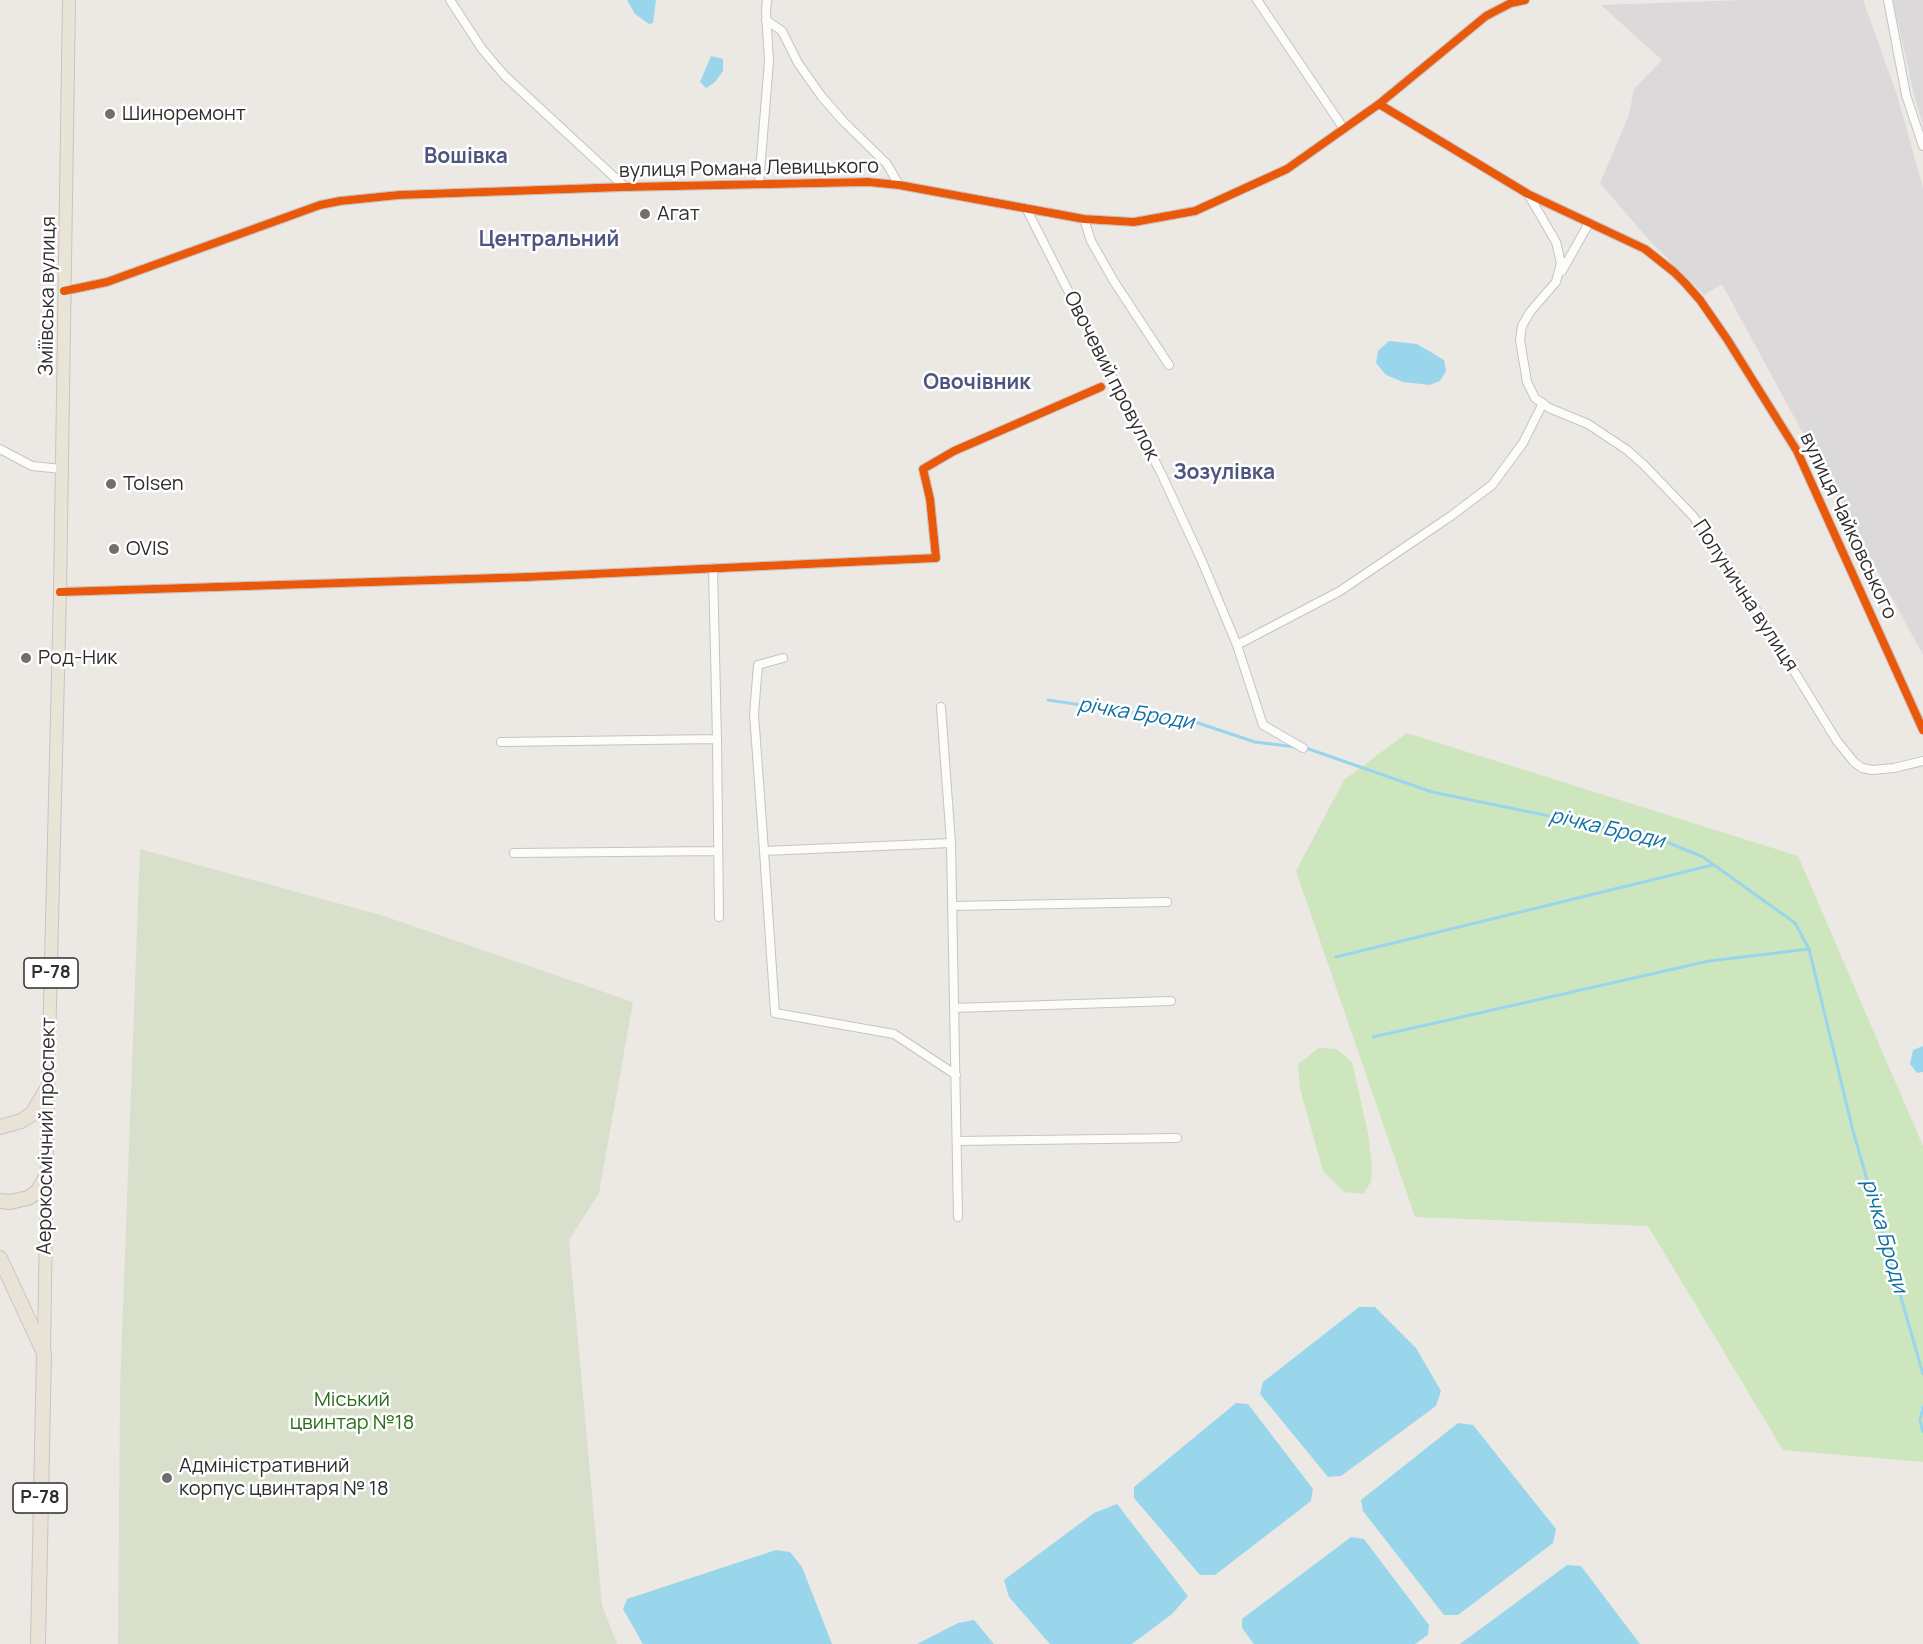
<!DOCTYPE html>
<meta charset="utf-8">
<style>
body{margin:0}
canvas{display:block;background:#ece8e4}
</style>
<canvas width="1923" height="1644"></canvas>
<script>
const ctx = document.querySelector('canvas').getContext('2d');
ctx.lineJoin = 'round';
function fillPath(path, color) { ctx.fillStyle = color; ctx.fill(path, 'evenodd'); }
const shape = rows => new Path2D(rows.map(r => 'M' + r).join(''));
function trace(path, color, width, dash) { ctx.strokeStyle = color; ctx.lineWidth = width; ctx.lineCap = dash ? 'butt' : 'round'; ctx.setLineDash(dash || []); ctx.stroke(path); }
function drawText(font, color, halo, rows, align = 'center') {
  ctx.font = font + ' Manrope,sans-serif'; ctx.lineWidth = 5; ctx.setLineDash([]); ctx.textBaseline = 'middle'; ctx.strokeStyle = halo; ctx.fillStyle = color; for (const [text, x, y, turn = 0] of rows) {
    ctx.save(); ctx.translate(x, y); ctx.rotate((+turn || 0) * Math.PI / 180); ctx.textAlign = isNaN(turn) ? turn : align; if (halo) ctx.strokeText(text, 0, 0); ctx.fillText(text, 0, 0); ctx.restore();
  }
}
fillPath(shape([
 [1745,0,1863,0,1897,95,1923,188,1923,655,1722,284,1704,295,1650,241,1600,183,1629,115,1634,89,1662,60,1601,5],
 [1893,0,1923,0,1923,126,1914,95]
]), '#dcd9db');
fillPath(shape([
 [1407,733,1798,856,1923,1146,1923,1462,1783,1450,1648,1226,1415,1217,1296,871,1344,780],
 [1319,1048,1337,1049,1352,1062,1368,1133,1372,1167,1371,1182,1363,1194,1344,1192,1323,1171,1300,1089,1298,1064]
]), '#cee6be');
fillPath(shape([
 [140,849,384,916,633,1002,599,1193,569,1240,602,1605,617,1644,118,1644,120,1389]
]), '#d8e0cc');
fillPath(shape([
 [627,0,656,0,653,23,649,24,635,14],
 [711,56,723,59,723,71,715,82,706,88,700,82],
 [1389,341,1417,344,1444,360,1446,371,1440,381,1430,385,1403,382,1386,375,1376,363,1378,351],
 [1923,1046,1923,1072,1917,1073,1910,1064,1913,1050],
 [1359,1307,1375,1307,1416,1348,1441,1391,1436,1406,1341,1476,1328,1477,1260,1394,1263,1382],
 [1236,1403,1248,1404,1313,1489,1311,1501,1215,1575,1200,1575,1134,1498,1134,1487],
 [1458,1423,1473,1425,1556,1529,1553,1543,1458,1615,1444,1615,1363,1511,1361,1500],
 [1117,1504,1188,1596,1172,1614,1132,1644,1050,1644,1009,1597,1004,1580,1094,1513],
 [1351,1537,1364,1539,1429,1625,1428,1635,1415,1644,1254,1644,1242,1628,1242,1619],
 [776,1550,790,1552,802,1567,832,1644,643,1644,623,1609,627,1599],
 [1567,1565,1581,1566,1640,1644,1460,1644],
 [974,1620,994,1644,917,1644,958,1623]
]), '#99d6ec');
trace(shape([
 [1048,700,1195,722,1255,742,1296,747],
 [1303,747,1432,792,1657,838,1703,857,1795,923,1809,949,1853,1131,1923,1374],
 [1336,957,1713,865],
 [1373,1037,1709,961,1809,949],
 [1923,1407,1920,1420,1923,1432]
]), '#99d6ec', 3);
const minor = shape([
 [450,0,482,49,505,76,625,187],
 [1257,0,1344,129],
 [1888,0,1906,95,1923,146],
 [766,20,782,31,798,63,822,97,844,122,887,164,899,185],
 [1379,104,1528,194,1645,249,1674,272,1685,283,1700,300,1727,339,1797,451,1923,730],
 [759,184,769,61,766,12,767,0],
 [1528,194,1556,242,1561,263,1556,282,1530,312,1522,326,1520,340,1527,382,1535,398,1549,408,1588,424,1627,450,1644,465,1693,516,1738,580,1837,741,1854,762,1862,768,1872,770,1894,768,1923,761],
 [1026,208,1162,475,1201,559,1237,645,1263,725,1303,748],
 [1084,219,1091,241,1115,283,1169,365],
 [1562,271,1589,223],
 [64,291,107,282,320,205,340,201,399,195,625,187,868,182,899,185,1084,219,1134,222,1195,211,1287,169,1379,104,1486,16,1511,3,1525,0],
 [0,449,32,466,62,469],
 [60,592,528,577,936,558,930,499,923,469,954,451,1101,387],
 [1237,645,1340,591,1451,516,1492,485,1523,443,1543,403],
 [783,658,758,665,754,714,764,851,951,843,941,707],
 [717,739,719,917],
 [501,742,717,739,713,568],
 [951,843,958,1217],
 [764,851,775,1013,894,1034,956,1075],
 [514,853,718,851],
 [952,906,1167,902],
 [954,1008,1171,1001],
 [957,1141,1177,1138]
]);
const primary = shape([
 [44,1352,48,1087,60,592,69,0]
]);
const trunk = shape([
 [0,1127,21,1121,32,1114,48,1087],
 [0,1201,10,1202,28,1198,37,1192,46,1177],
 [0,1258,44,1353,38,1644]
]);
trace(minor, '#c5c4c5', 10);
trace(primary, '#c6c5c4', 14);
trace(trunk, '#c6c5c4', 16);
trace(minor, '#fcfcfb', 8);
trace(primary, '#e8e4d6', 12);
trace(trunk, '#e9e2d6', 14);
trace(shape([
 [1379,104,1528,194,1645,249,1674,272,1685,283,1700,300,1727,339,1797,451,1923,730],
 [64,291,107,282,320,205,340,201,399,195,625,187,868,182,899,185,1084,219,1134,222,1195,211,1287,169,1379,104,1486,16,1511,3,1525,0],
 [60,592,528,577,936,558,930,499,923,469,954,451,1101,387]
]), '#e8590c', 8);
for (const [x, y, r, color] of [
 [110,114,6,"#706f6e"],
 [645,214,6,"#706f6e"],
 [111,484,6,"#706f6e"],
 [114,549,6,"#706f6e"],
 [26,658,6,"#706f6e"],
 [167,1478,6,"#706f6e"]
]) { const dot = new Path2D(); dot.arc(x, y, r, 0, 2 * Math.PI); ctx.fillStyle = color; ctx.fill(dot); trace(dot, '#fff', 2); }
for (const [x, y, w] of [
 [51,973,54],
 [40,1498,54]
]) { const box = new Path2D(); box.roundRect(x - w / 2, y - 15, w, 30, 4.5); ctx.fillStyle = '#fff'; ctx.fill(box); trace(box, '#2e2e2e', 1.5); }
drawText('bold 18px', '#2e2e2e', null, [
 ["Р-78",51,973],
 ["Р-78",40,1498]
]);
drawText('20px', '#2e2e2e', '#fff', [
 ["Шиноремонт",122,114],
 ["Агат",657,214],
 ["Tolsen",123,484],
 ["OVIS",126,549],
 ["Род-Ник",38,658],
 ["Адміністративний",179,1466],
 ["корпус цвинтаря № 18",179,1489]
], 'left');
drawText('20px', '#2e2e2e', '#fff', [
 ["вулиця Романа Левицького",749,169,-1],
 ["Зміївська вулиця",48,296,-89],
 ["Овочевий провулок",1111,376,63],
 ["вулиця Чайковського",1848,526,65],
 ["Полунична вулиця",1745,596,57],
 ["Аерокосмічний проспект",47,1136,-89]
]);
drawText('20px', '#2c6e1b', '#fff', [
 ["Міський",352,1400],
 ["цвинтар №18",352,1423]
]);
drawText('bold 21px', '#4d5680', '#fff', [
 ["Вошівка",466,157],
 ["Центральний",549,240],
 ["Овочівник",977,383],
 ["Зозулівка",1224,473]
]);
drawText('italic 21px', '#0d6fa3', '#fff', [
 ["річка Броди",1136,714,9],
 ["річка Броди",1607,829,13],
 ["річка Броди",1884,1236,74]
]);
</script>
